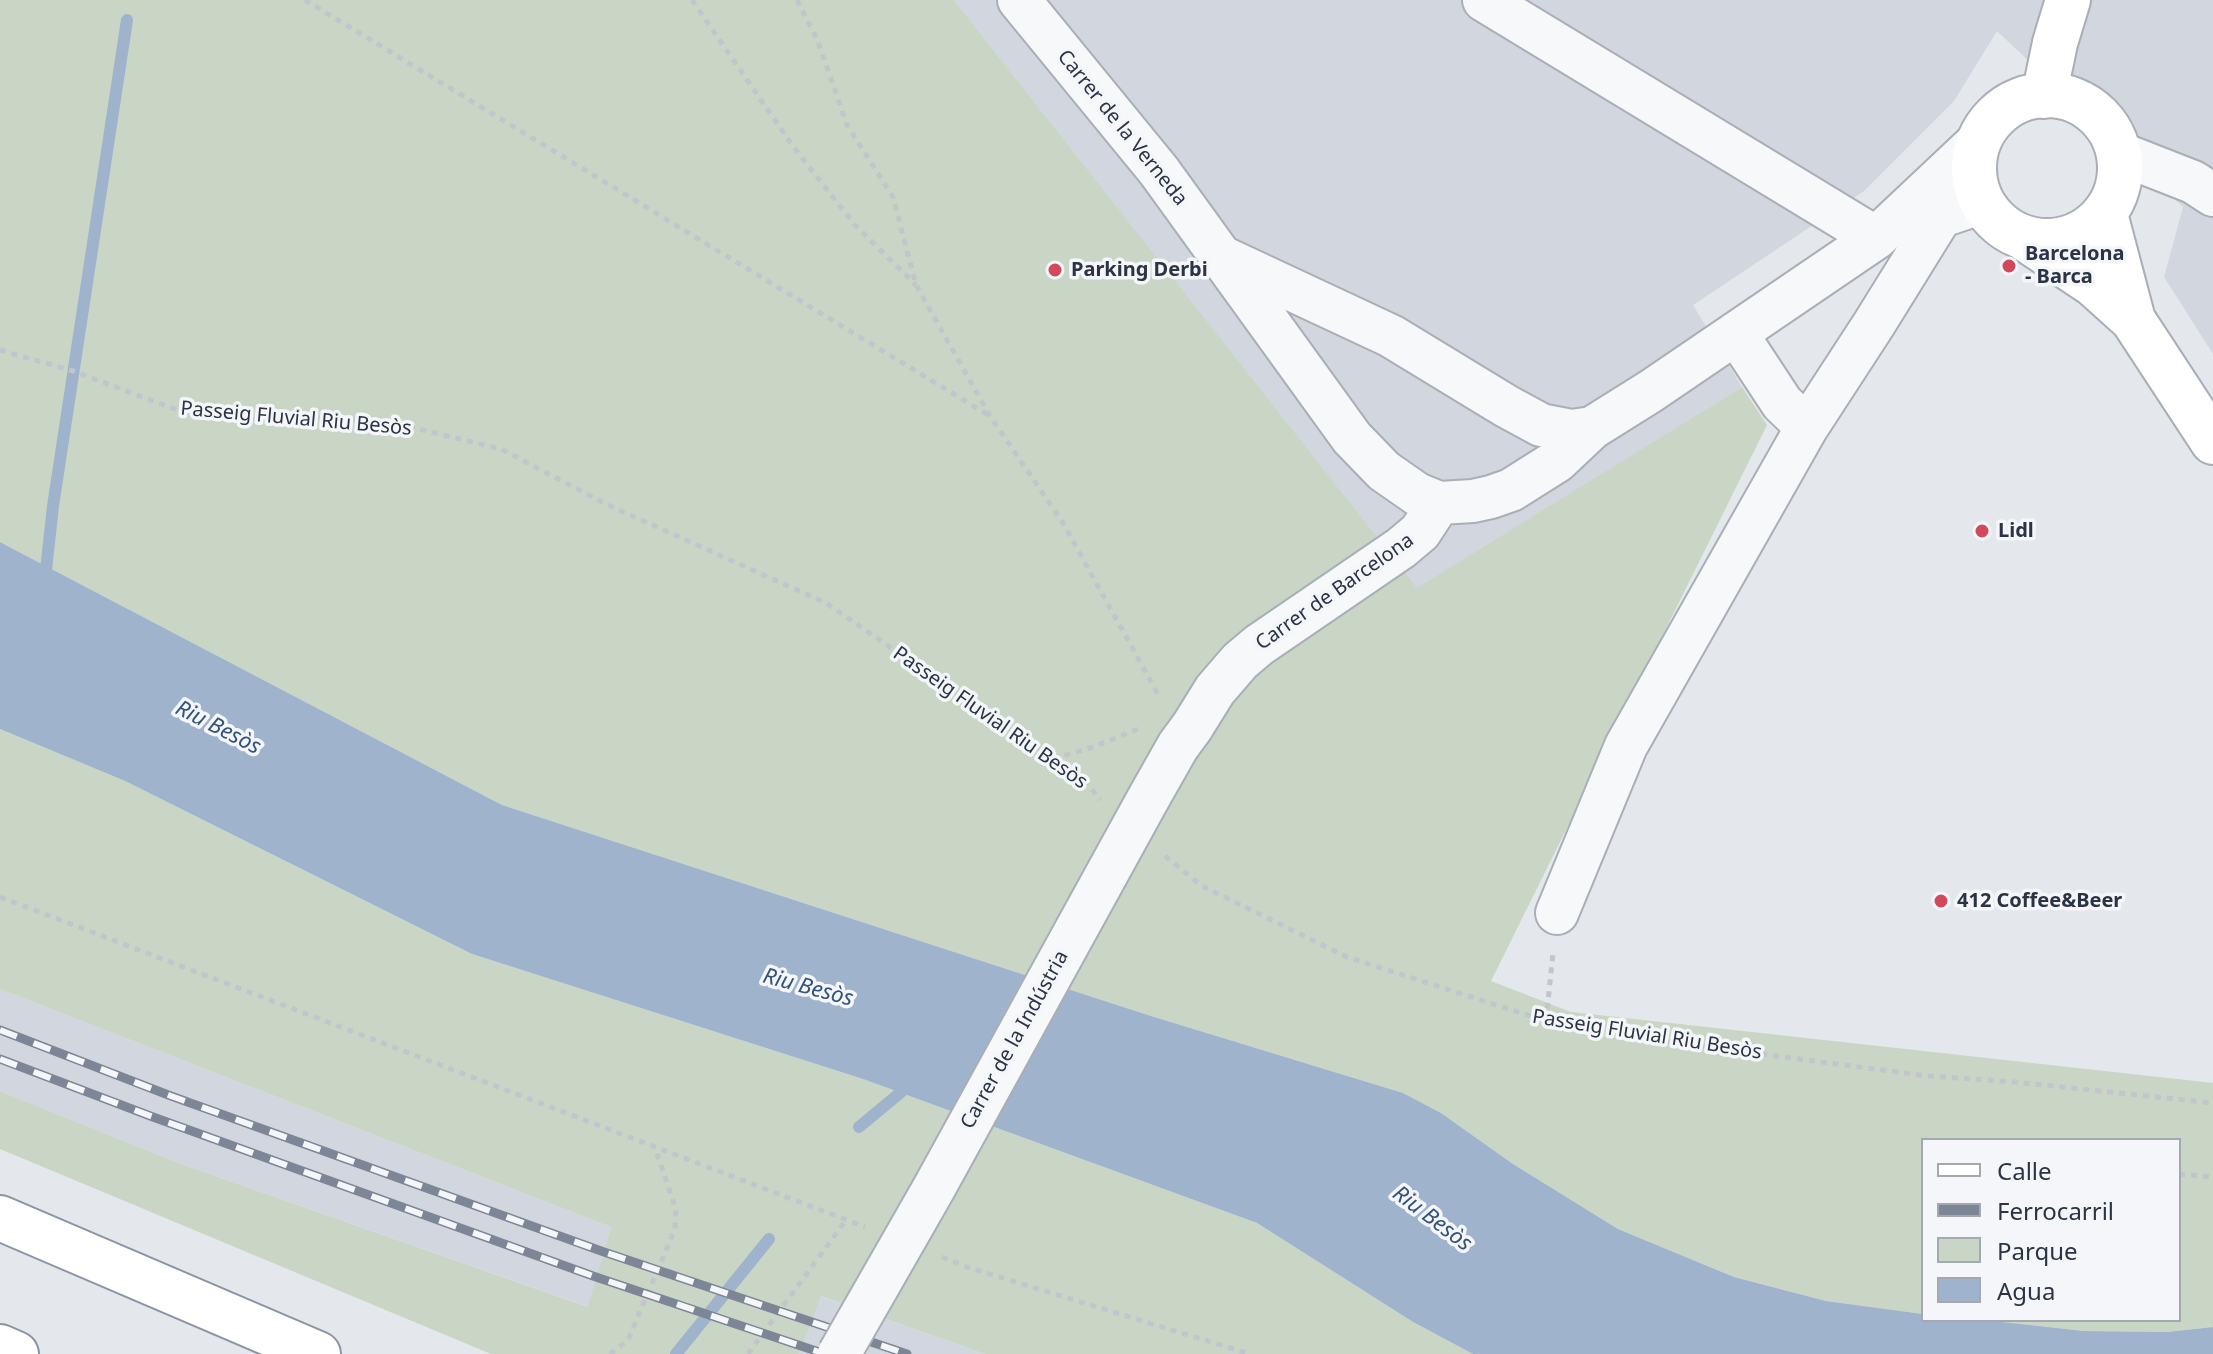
<!DOCTYPE html>
<meta charset="utf-8">
<style>
body{margin:0}
#map{position:relative;width:2213px;height:1354px;overflow:hidden;background:#e4e7ec;font-family:"Noto Sans",sans-serif}
canvas{display:block}
.legend{position:absolute;left:1921px;top:1138px;width:260px;height:184px;box-sizing:border-box;background:#f4f6f9;border:2px solid #a4a8b1;margin:0;padding:10px 14px;list-style:none;font-size:24px;color:#2b3445}
.legend li{display:flex;align-items:center;gap:16px;height:40px}
.legend b{width:40px;border:2px solid #a4a8b1}
</style>
<div id="map">
<canvas width="2213" height="1354"></canvas>
<ul class="legend">
<li><b style="height:10px;background:#fff"></b>Calle</li>
<li><b style="height:10px;background:#7d8696"></b>Ferrocarril</li>
<li><b style="height:22px;background:#c9d6c5"></b>Parque</li>
<li><b style="height:22px;background:#9fb4cc"></b>Agua</li>
</ul>
</div>
<script>
const ctx = document.querySelector('canvas').getContext('2d');
ctx.lineJoin = 'round';
function fillPath(path, color) { ctx.fillStyle = color; ctx.fill(path, 'evenodd'); }
const shape = rows => new Path2D(rows.map(r => 'M' + r).join(''));
function trace(path, color, width, dash) { ctx.strokeStyle = color; ctx.lineWidth = width; ctx.lineCap = dash ? 'butt' : 'round'; ctx.setLineDash(dash || []); ctx.stroke(path); }
function drawText(font, color, halo, rows, align = 'center') {
  ctx.font = font + ' "Noto Sans",sans-serif'; ctx.lineWidth = 7; ctx.setLineDash([]); ctx.textBaseline = 'middle'; ctx.strokeStyle = halo; ctx.fillStyle = color; for (const [text, x, y, turn = 0] of rows) {
    ctx.save(); ctx.translate(x, y); ctx.rotate((+turn || 0) * Math.PI / 180); ctx.textAlign = isNaN(turn) ? turn : align; if (halo) ctx.strokeText(text, 0, 0); ctx.fillText(text, 0, 0); ctx.restore();
  }
}
fillPath(shape([
 [954,0,2213,0,2213,354,2164,277,2183,207,1997,31,1954,101,1864,191,1693,305,1742,387,1417,589],
 [0,989,611,1227,589,1307,184,1165,0,1091],
 [820,1296,985,1354,799,1354]
]), '#d2d6de');
fillPath(shape([
 [0,0,954,0,1417,588,1742,387,1767,425,1491,981,1571,1012,2213,1083,2213,1327,2167,1332,2084,1331,1985,1320,2179,1320,2179,1140,1923,1140,1923,1314,1826,1301,1734,1277,1618,1229,1513,1164,1441,1113,1403,1093,1151,1016,502,805,0,542],
 [0,729,125,781,472,954,863,1079,1257,1223,1413,1322,1473,1354,985,1354,821,1296,799,1354,491,1354,0,1149,0,1091,184,1165,588,1307,611,1227,0,989]
]), '#c9d6c5');
fillPath(shape([
 [0,542,502,805,1151,1016,1403,1093,1441,1113,1513,1164,1618,1229,1734,1277,1826,1301,1923,1314,1923,1320,1985,1320,2084,1331,2167,1332,2213,1327,2213,1354,1473,1354,1413,1322,1257,1223,863,1079,472,954,125,781,0,729]
]), '#9fb4cc');
trace(shape([
 [45,579,53,506,127,20],
 [859,1127,912,1083],
 [676,1354,769,1239]
]), '#9fb4cc', 12);
const street = shape([
 [1019,0,1159,171,1352,438,1384,471,1417,494,1439,503,1473,501,1491,497,1511,490,1557,461,1592,428,1651,391,1876,238,1978,142],
 [1484,0,1876,238],
 [2119,153,2193,182,2213,195],
 [1915,225,1980,203],
 [1224,258,1391,336,1506,406,1541,425,1572,431,1592,428],
 [1736,333,1782,403,1807,427],
 [1192,727,1215,690,1240,661,1259,645,1401,548,1420,532,1439,503],
 [1557,913,1626,746,1807,427,1874,324,1941,216]
]);
const secondary = shape([
 '1974 168a73 73 0 1 1 146 0a73 73 0 1 1-146 0Z',
 [2044,96,2055,43,2068,0],
 [2105,214,2133,320],
 [2027,240,2093,284,2133,320,2213,442]
]);
const highway = shape([
 [0,1218,318,1354],
 [0,1347,16,1354]
]);
trace(street, '#a9aeb7', 46);
trace(secondary, '#a9aeb7', 48);
trace(highway, '#8b94a3', 48);
trace(shape([
 [305,0,990,416],
 [692,0,792,145,854,224,916,285],
 [797,0,817,39,847,125,893,197,916,285,990,416,1063,523,1160,698],
 [0,350,73,371,180,411,255,419,325,417,394,423,501,449,608,505,826,603,1087,783,1100,800],
 [1053,759,1093,747,1138,729],
 [1165,856,1202,886,1347,957,1546,1021,1647,1039,1928,1076,2015,1082,2213,1103],
 [0,897,865,1227],
 [1546,1021,1553,953],
 [2179,1174,2213,1177],
 [942,1257,967,1267,1250,1354],
 [610,1354,628,1340,675,1229,676,1209,655,1148],
 [748,1354,846,1220]
]), '#c2c5cb', 5, [6, 6]);
trace(street, '#f7f8fa', 42);
trace(secondary, '#fff', 44);
trace(highway, '#fff', 44);
const rail = shape([
 [0,1030,171,1096,604,1252,907,1354],
 [0,1059,153,1117,593,1276,825,1354]
]);
trace(rail, '#7d8696', 9);
trace(rail, '#f4f6f9', 6, [18]);
const streetBridge = shape([
 [839,1354,934,1188,1148,799,1178,746,1192,727]
]);
trace(streetBridge, '#a9aeb7', 46, []);
trace(streetBridge, '#f7f8fa', 42);
for (const [x, y, r, color] of [
 [2009,266,8,"#d1495b"],
 [1055,270,8,"#d1495b"],
 [1982,531,8,"#d1495b"],
 [1941,901,8,"#d1495b"]
]) { const dot = new Path2D(); dot.arc(x, y, r, 0, 2 * Math.PI); ctx.fillStyle = color; ctx.fill(dot); trace(dot, '#f4f6f9', 3); }
drawText('20px', '#2b3445', '#f4f6f9', [
 ["Carrer de la Verneda",1122,128,51],
 ["Passeig Fluvial Riu Besòs",296,419,5],
 ["Carrer de Barcelona",1335,592,-35],
 ["Passeig Fluvial Riu Besòs",990,718,35],
 ["Passeig Fluvial Riu Besòs",1647,1035,9],
 ["Carrer de la Indústria",1015,1040,-61]
]);
drawText('bold 20px', '#2b3445', '#f4f6f9', [
 ["Barcelona",2025,254],
 ["- Barca",2025,277],
 ["Parking Derbi",1071,270],
 ["Lidl",1998,531],
 ["412 Coffee&Beer",1957,901]
], 'left');
drawText('italic 22px', '#34527a', '#f4f6f9', [
 ["Riu Besòs",218,728,27],
 ["Riu Besòs",808,988,15],
 ["Riu Besòs",1432,1219,37]
]);
</script>
